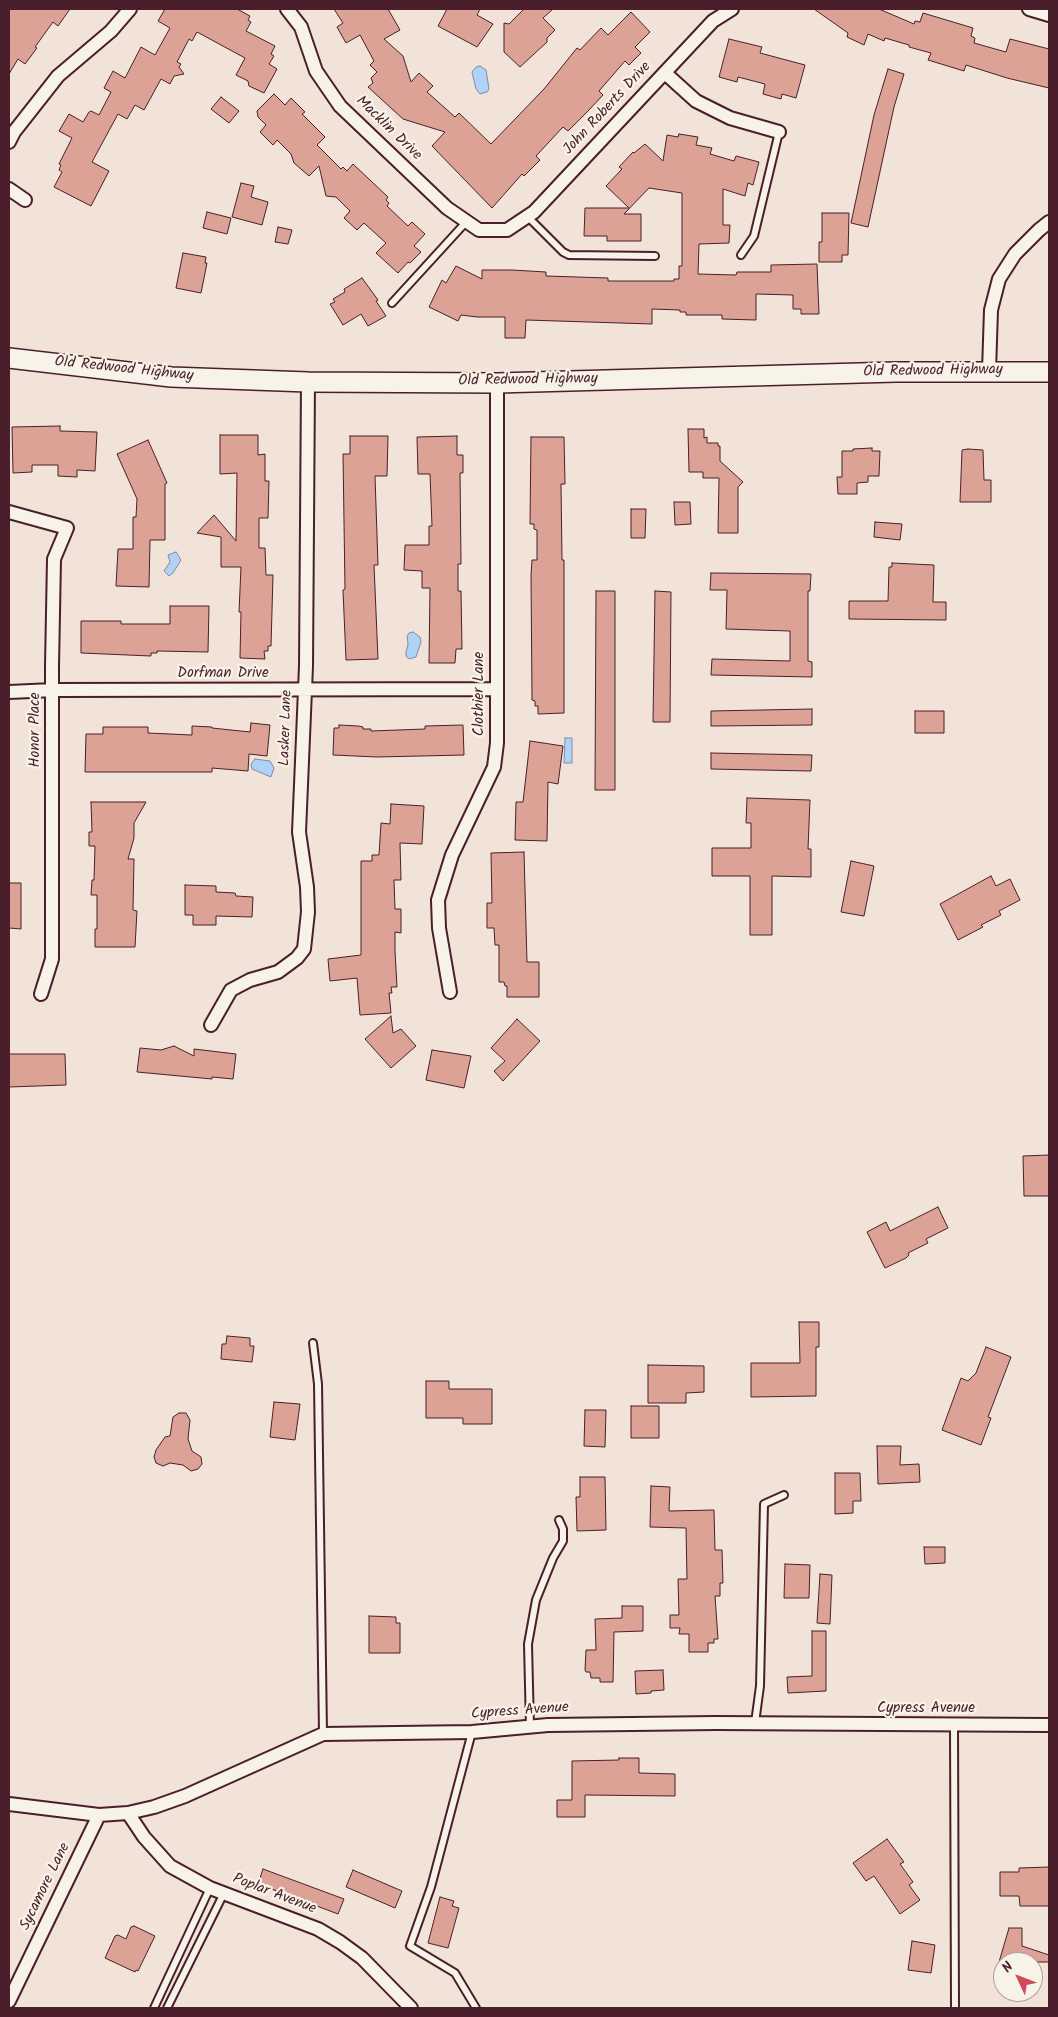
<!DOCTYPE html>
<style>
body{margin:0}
#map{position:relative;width:1058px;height:2017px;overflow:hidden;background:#f1e3d7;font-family:Kalam,sans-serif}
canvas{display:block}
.frame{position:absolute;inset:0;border:10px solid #4a1f2b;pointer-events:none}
.north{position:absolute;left:993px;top:1952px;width:50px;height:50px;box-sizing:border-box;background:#f7f3e8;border:1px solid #b29e9c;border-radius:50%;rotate:313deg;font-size:14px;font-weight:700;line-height:20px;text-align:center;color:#4a1f2b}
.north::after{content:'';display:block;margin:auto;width:18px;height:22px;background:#d1495b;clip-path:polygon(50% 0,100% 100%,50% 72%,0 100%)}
</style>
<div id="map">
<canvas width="1058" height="2017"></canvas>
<div class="frame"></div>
<div class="north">N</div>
</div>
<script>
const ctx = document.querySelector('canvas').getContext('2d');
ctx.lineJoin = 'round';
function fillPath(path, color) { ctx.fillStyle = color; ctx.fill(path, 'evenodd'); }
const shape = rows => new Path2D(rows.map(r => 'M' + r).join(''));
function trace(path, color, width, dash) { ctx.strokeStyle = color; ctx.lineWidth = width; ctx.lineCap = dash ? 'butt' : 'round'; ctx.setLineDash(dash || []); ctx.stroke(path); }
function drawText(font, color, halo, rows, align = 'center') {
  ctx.font = font + ' Kalam,sans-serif'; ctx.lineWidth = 4.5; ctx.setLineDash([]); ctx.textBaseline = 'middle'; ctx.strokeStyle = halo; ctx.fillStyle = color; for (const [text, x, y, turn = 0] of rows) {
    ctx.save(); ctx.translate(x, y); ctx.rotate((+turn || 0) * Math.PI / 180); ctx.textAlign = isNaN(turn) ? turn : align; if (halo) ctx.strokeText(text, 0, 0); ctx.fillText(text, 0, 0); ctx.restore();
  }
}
const water = shape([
 [480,66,486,70,489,89,487,92,480,94,476,89,472,72,476,67,480,66],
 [176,552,181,560,173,573,169,576,164,571,170,562,168,555,176,552],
 [413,632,420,637,421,642,416,657,409,659,406,656,406,652,408,644,407,636,409,633,413,632],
 [565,738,572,738,572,763,564,763,565,738],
 [255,759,270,761,274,768,271,777,252,769,251,764,255,759]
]);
fillPath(water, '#afd2f7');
trace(water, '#878aa5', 1);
const building = shape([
 [9,9,70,9,58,26,53,22,35,47,37,48,25,64,18,59,9,74,9,9],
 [165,9,237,9,250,16,248,20,251,22,246,31,275,46,271,54,274,56,269,64,277,69,264,93,249,86,248,81,236,75,245,58,197,32,192,41,189,39,177,62,181,64,179,67,184,74,174,76,170,84,161,79,144,110,135,105,127,119,118,114,92,162,109,171,91,206,54,187,62,172,59,170,61,165,59,164,72,138,59,131,69,114,83,122,89,112,91,111,99,115,111,92,104,88,113,71,125,78,141,47,155,55,170,28,158,21,165,9],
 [334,9,388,9,400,30,384,39,403,56,411,82,419,73,433,86,427,92,455,117,459,113,491,144,544,89,577,48,580,50,601,28,608,35,631,12,650,32,635,47,641,53,629,65,625,61,599,91,603,95,588,111,568,131,563,127,536,156,540,160,524,176,522,174,492,208,432,146,445,132,403,119,368,87,373,83,371,78,377,72,370,65,374,61,360,35,346,43,337,27,343,23,334,9],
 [447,9,480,9,477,15,493,24,477,47,438,26,447,9],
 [524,9,553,9,543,18,555,30,547,38,547,42,520,67,504,52,504,23,509,24,524,9],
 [814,9,879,9,914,24,915,21,920,22,923,13,973,28,971,36,975,38,974,43,1006,52,1010,39,1049,49,1049,88,1007,78,966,65,964,71,928,60,931,53,909,47,909,45,885,38,884,41,868,34,864,45,847,37,848,33,814,9],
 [729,39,762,47,760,53,805,65,796,98,782,94,781,99,763,94,765,84,738,77,737,82,719,77,729,39],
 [888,69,904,74,894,107,868,227,851,223,874,115,888,69],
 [274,94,285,105,291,98,305,112,302,114,325,137,317,145,341,169,343,167,347,171,353,164,388,197,386,200,389,203,387,206,408,226,412,222,425,234,414,246,421,252,410,263,408,262,398,273,376,253,386,243,364,223,357,230,344,218,350,211,336,197,326,196,319,166,309,176,294,163,291,154,277,140,273,145,260,132,266,125,258,117,257,111,274,94],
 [221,97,239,111,229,123,211,109,221,97],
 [679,134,698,137,696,145,712,148,710,154,734,161,736,156,759,162,753,185,748,183,745,196,723,189,723,225,730,225,729,243,699,244,698,274,736,275,737,272,771,272,771,265,817,264,819,314,801,314,801,309,793,309,793,295,756,294,756,320,722,319,722,315,686,315,686,312,680,312,680,310,652,309,652,324,526,320,525,338,505,338,505,317,477,317,461,315,458,321,429,307,442,280,446,283,456,266,482,279,482,270,512,270,546,272,546,276,608,278,608,281,674,281,674,279,679,279,679,266,682,266,682,193,649,188,624,214,641,214,641,241,607,241,607,236,584,236,585,208,629,208,606,186,622,169,619,167,633,152,634,153,645,144,663,161,667,135,678,137,679,134],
 [241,183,254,186,251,197,268,202,262,225,232,217,241,183],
 [207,212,231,218,227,234,203,228,207,212],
 [822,213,849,213,848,255,842,255,842,262,819,262,819,242,822,242,822,213],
 [278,227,292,230,288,244,275,242,278,227],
 [183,253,206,257,205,263,207,263,201,293,176,288,183,253],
 [362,278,378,300,376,301,386,316,368,326,361,314,343,325,330,304,335,302,333,299,345,292,344,289,362,278],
 [60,426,60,431,97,432,95,471,77,470,77,477,58,476,58,465,32,465,32,472,13,473,12,427,60,426],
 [688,429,704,429,704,438,707,437,707,443,718,443,718,446,720,446,720,461,743,482,738,487,738,533,718,533,719,478,703,478,703,472,689,472,688,429],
 [220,435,258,435,258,455,265,454,265,481,269,481,268,518,259,518,259,548,265,548,266,575,273,575,271,646,268,646,268,651,264,651,265,659,240,658,241,612,239,612,241,567,221,567,221,537,197,533,214,515,236,541,237,473,220,474,220,435],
 [350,436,388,436,387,476,375,476,378,565,374,565,378,659,346,660,343,590,345,589,343,454,350,454,350,436],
 [457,436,457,455,463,455,463,473,460,473,461,564,458,564,458,591,461,591,462,649,456,649,455,663,429,663,430,588,422,588,422,571,404,570,405,545,429,545,429,526,432,526,430,474,418,474,417,437,457,436],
 [531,437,564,437,565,484,561,484,562,560,564,560,564,713,538,714,538,706,535,706,535,701,532,700,531,575,532,560,537,560,537,530,534,529,534,524,530,524,531,437],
 [148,440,167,483,165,484,165,540,150,540,149,587,116,586,118,549,133,549,133,517,136,517,137,499,117,454,148,440],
 [872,448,872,451,880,451,879,476,868,476,868,482,857,483,857,494,838,494,837,477,842,477,842,451,853,451,853,449,872,448],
 [968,449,983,450,984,480,991,480,991,502,960,502,962,450,968,449],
 [674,502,690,502,691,524,675,525,674,502],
 [631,509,646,509,645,538,631,538,631,509],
 [875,522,902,524,900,540,874,537,875,522],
 [892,563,934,565,933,602,946,602,946,620,849,619,849,601,888,601,889,567,892,567,892,563],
 [711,573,811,574,810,591,808,591,808,661,812,662,812,677,711,675,712,659,790,661,790,631,726,629,727,590,710,590,711,573],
 [596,591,615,591,615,790,595,790,596,591],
 [655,591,671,592,670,722,653,722,655,591],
 [170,606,209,606,208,652,157,651,157,653,151,653,151,656,81,653,81,621,121,621,121,624,170,624,170,606],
 [812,709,812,725,711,726,711,711,812,709],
 [915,711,944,711,944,733,915,733,915,711],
 [251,723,270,725,267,756,249,754,248,771,212,768,212,772,85,772,86,734,103,734,103,727,148,727,148,733,192,735,192,726,212,727,212,728,250,732,251,723],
 [339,725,358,726,363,727,363,729,371,729,371,731,425,729,425,726,463,725,464,755,377,757,333,755,334,728,339,728,339,725],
 [530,741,563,746,558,784,548,782,547,841,515,840,516,802,523,802,530,741],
 [711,753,812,755,811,771,711,769,711,753],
 [747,798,810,800,808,849,811,849,811,877,772,876,772,935,750,935,750,876,712,876,712,848,751,848,751,823,746,823,747,798],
 [91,802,146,802,134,823,134,838,128,859,134,859,133,910,137,911,135,947,95,947,95,929,97,929,97,895,91,895,92,880,94,880,95,846,89,846,89,832,92,832,91,802],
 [391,804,424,806,422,844,400,843,401,880,394,880,395,909,401,909,401,933,395,932,395,951,397,987,391,987,392,993,389,993,391,1013,360,1015,357,978,330,981,328,959,361,955,361,861,372,861,372,855,379,855,381,823,390,824,391,804],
 [524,852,527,962,539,962,539,997,507,997,507,986,505,986,504,982,499,982,499,945,495,945,494,928,487,928,487,903,492,903,491,853,524,852],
 [851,861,874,866,864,916,841,912,851,861],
 [991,876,996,886,1010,879,1020,900,999,911,1001,915,981,925,983,927,958,940,940,904,991,876],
 [9,883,21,883,21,929,9,928,9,883],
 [185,885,216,886,216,892,235,893,236,896,253,897,252,917,216,916,216,925,193,925,193,915,185,915,185,885],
 [391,1016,393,1033,401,1029,416,1046,391,1068,365,1039,391,1016],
 [517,1019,540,1041,503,1081,494,1071,505,1061,491,1048,517,1019],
 [174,1046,194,1056,194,1049,236,1054,233,1079,212,1077,212,1079,137,1072,140,1048,161,1050,174,1046],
 [432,1050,471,1056,464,1088,426,1080,432,1050],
 [9,1054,65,1054,66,1085,9,1087,9,1054],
 [1049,1155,1049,1196,1024,1196,1023,1156,1049,1155],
 [938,1207,948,1228,926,1239,928,1243,908,1253,909,1255,906,1258,885,1268,867,1232,886,1222,890,1231,938,1207],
 [799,1322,819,1322,819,1347,816,1347,816,1396,751,1397,751,1363,800,1363,799,1322],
 [227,1336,250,1338,250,1346,254,1346,252,1362,221,1359,222,1344,226,1344,227,1336],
 [986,1347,1011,1357,988,1417,991,1418,981,1445,942,1430,961,1378,968,1381,976,1373,986,1347],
 [648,1365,704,1366,704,1392,686,1393,686,1403,648,1403,648,1365],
 [426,1381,449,1381,449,1389,492,1389,492,1424,463,1424,463,1418,426,1418,426,1381],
 [274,1402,300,1404,295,1440,270,1437,274,1402],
 [631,1406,659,1406,659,1438,631,1438,631,1406],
 [585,1410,606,1410,605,1447,584,1446,585,1410],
 [179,1413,186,1413,190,1420,188,1439,192,1451,201,1457,202,1464,198,1469,191,1471,183,1465,170,1463,163,1466,156,1463,154,1457,156,1450,165,1437,170,1436,173,1417,179,1413],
 [877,1446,901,1446,900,1465,919,1464,920,1482,878,1484,877,1446],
 [835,1473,860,1473,861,1501,853,1501,853,1513,835,1514,835,1473],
 [580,1477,605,1477,606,1530,577,1531,576,1497,580,1497,580,1477],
 [651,1486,670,1487,669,1511,714,1510,715,1550,722,1550,723,1583,720,1583,720,1596,715,1596,718,1639,714,1639,714,1643,708,1643,708,1652,689,1652,689,1634,679,1634,680,1628,670,1628,670,1615,679,1615,678,1579,687,1579,686,1528,650,1527,651,1486],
 [924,1547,945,1547,945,1563,925,1564,924,1547],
 [785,1564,810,1565,809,1598,784,1598,785,1564],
 [820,1574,832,1575,830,1624,817,1623,820,1574],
 [622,1606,643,1606,643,1631,614,1632,613,1682,600,1682,600,1678,591,1678,590,1672,586,1672,585,1670,586,1650,596,1650,595,1619,622,1618,622,1606],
 [369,1616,396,1617,396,1623,400,1623,400,1653,369,1653,369,1616],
 [812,1631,826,1631,826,1691,788,1693,787,1677,812,1676,812,1631],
 [663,1670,664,1690,651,1691,651,1693,636,1694,635,1671,663,1670],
 [619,1758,639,1758,639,1773,675,1774,675,1796,585,1795,585,1817,557,1817,557,1800,572,1800,572,1761,619,1760,619,1758],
 [887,1839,904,1862,900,1864,913,1882,909,1885,920,1900,900,1914,874,1876,866,1881,853,1863,887,1839],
 [1049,1867,1049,1906,1020,1906,1019,1896,1000,1896,1000,1872,1019,1872,1019,1868,1049,1867],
 [263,1869,344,1899,338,1914,258,1884,263,1869],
 [353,1870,402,1891,395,1908,346,1887,353,1870],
 [440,1897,454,1901,452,1906,459,1908,448,1948,428,1943,440,1897],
 [134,1926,155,1936,138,1971,136,1970,135,1972,105,1958,115,1936,118,1935,126,1939,131,1927,134,1926],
 [1009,1928,1022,1928,1022,1946,1049,1955,1049,1962,999,1962,1009,1928],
 [912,1941,935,1945,931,1973,908,1970,912,1941]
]);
fillPath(building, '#dba295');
trace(building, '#4a1f2b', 1);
const lane = shape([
 [527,216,563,252,569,255,655,256],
 [741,255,754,236,779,132],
 [392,303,467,221],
 [313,1343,318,1384,323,1734],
 [755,1723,760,1686,764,1504,784,1495],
 [954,1726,955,2008],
 [530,1727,528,1644,536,1600,553,1558,563,1541,563,1529,559,1520],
 [472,1732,431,1887,410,1946,455,1973,476,2008],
 [154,2008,210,1888],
 [167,2008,224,1893]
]);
const street = shape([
 [287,9,301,27,316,71,340,106,447,208,479,230,507,230,534,212,713,21,732,9],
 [1029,9,1049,15],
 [665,73,696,101,730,118,779,132],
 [9,142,14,132,58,76,111,31,130,9],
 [9,189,25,200],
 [989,371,991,310,999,279,1015,254,1039,230,1049,222],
 [9,512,67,528,54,559,52,666,52,959,41,994],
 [9,692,53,690,497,689],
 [450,992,439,928,438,900,452,855,494,767,497,743,497,383],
 [211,1025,231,990,250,980,278,972,297,958,304,949,308,912,307,887,299,832,306,666,308,382],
 [9,1804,99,1815,128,1813,154,1807,185,1796,323,1734,472,1732,548,1725,716,1723,1049,1725],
 [128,1813,144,1837,170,1866,210,1888,318,1929,340,1942,362,1958,411,2008],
 [9,2001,99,1815]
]);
const secondary = shape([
 [9,358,171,377,308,382,497,383,896,372,1049,372]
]);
trace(lane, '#4a1f2b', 10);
trace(street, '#4a1f2b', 16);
trace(secondary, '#4a1f2b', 22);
trace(lane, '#f7f3e8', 6);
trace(street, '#f7f3e8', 12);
trace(secondary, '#f7f3e8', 19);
drawText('15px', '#4a1f2b', '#f7f3e8', [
 ["John Roberts Drive",608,109,-47],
 ["Macklin Drive",388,129,44],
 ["Old Redwood Highway",124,370,6],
 ["Old Redwood Highway",933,372,-1],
 ["Old Redwood Highway",528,381,-1],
 ["Dorfman Drive",223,674],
 ["Clothier Lane",480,694,-90],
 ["Lasker Lane",287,728,-88],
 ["Honor Place",36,730,-90],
 ["Cypress Avenue",926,1709],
 ["Cypress Avenue",520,1712,-4],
 ["Sycamore Lane",46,1887,-64],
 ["Poplar Avenue",274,1895,21]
]);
</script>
